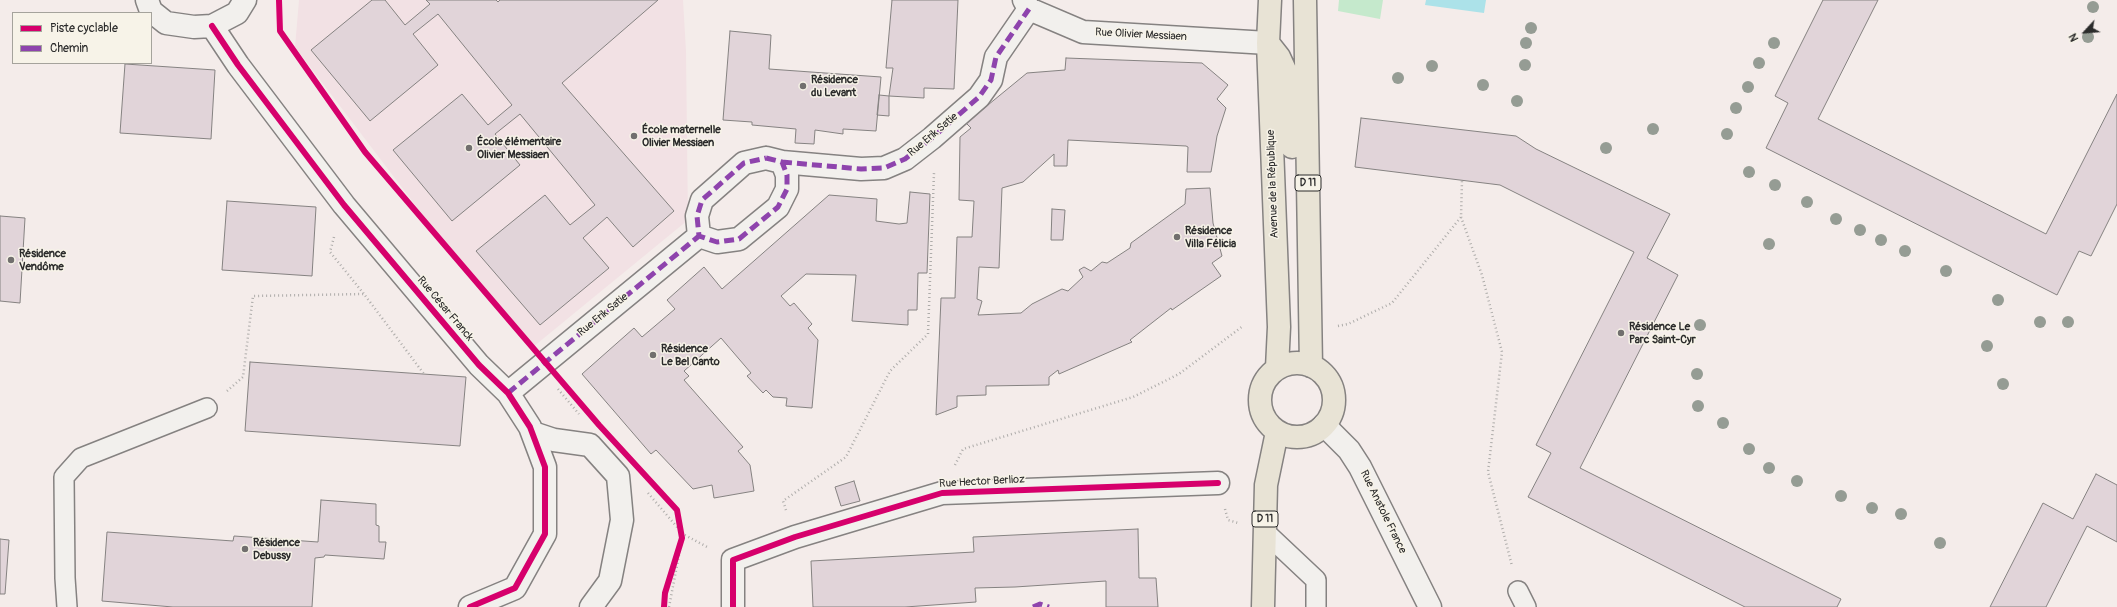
<!DOCTYPE html>
<meta charset="utf-8">
<style>
body{margin:0}
#map{position:relative;width:2117px;height:607px;overflow:hidden;background:#f4ecea;font-family:Pangolin,sans-serif}
canvas{display:block}
.legend{position:absolute;left:12px;top:12px;width:140px;height:52px;box-sizing:border-box;background:#f7f3e8;border:1px solid #a5a39c;margin:0;padding:5px 7px;list-style:none;font-size:12px;color:#2b2b2b}
.legend li{display:flex;align-items:center;gap:8px;height:20px}
.legend b{width:20px;border:1px solid #a5a39c}
.north{position:absolute;left:2065px;top:12px;width:40px;height:40px;-webkit-text-stroke:3px #f7f3e8;paint-order:stroke;rotate:244deg;font-size:11px;font-weight:700;line-height:16px;text-align:center;color:#2b2b2b}
.north::after{content:'';display:block;margin:auto;width:14px;height:18px;background:#2b2b2b;clip-path:polygon(50% 0,100% 100%,50% 72%,0 100%)}
</style>
<div id="map">
<canvas width="2117" height="607"></canvas>
<ul class="legend">
<li><b style="height:5px;background:#d6006c"></b>Piste cyclable</li>
<li><b style="height:5px;background:#8e44ad"></b>Chemin</li>
</ul>
<div class="north">N</div>
</div>
<script>
const ctx = document.querySelector('canvas').getContext('2d');
ctx.lineJoin = 'round';
function fillPath(path, color) { ctx.fillStyle = color; ctx.fill(path, 'evenodd'); }
const shape = rows => new Path2D(rows.map(r => 'M' + r).join(''));
function trace(path, color, width, dash) { ctx.strokeStyle = color; ctx.lineWidth = width; ctx.lineCap = dash ? 'butt' : 'round'; ctx.setLineDash(dash || []); ctx.stroke(path); }
function drawText(font, color, halo, rows, align = 'center') {
  ctx.font = font + ' Pangolin,sans-serif'; ctx.lineWidth = 3; ctx.setLineDash([]); ctx.textBaseline = 'middle'; ctx.strokeStyle = halo; ctx.fillStyle = color; for (const [text, x, y, turn = 0] of rows) {
    ctx.save(); ctx.translate(x, y); ctx.rotate((+turn || 0) * Math.PI / 180); ctx.textAlign = isNaN(turn) ? turn : align; if (halo) ctx.strokeText(text, 0, 0); ctx.fillText(text, 0, 0); ctx.restore();
  }
}
fillPath(shape([
 [299,0,683,0,686,51,688,220,533,347,445,244,295,47]
]), '#f2e1e4');
fillPath(shape([
 [1339,0,1383,0,1380,19,1338,11]
]), '#c5e9cc');
fillPath(shape([
 [1426,0,1486,0,1484,13,1425,5]
]), '#ace2e9');
const building = shape([
 [372,0,385,0,405,25,430,4,426,0,496,0,498,2,500,0,658,0,562,83,674,211,633,247,607,217,583,238,609,268,540,325,476,251,545,195,570,225,595,205,520,114,495,134,520,165,452,221,393,150,462,94,488,125,512,105,438,14,413,34,438,65,370,121,311,50,372,0],
 [892,0,958,0,954,89,924,88,924,98,889,96,893,68,886,68,892,0],
 [1823,0,1878,0,1818,119,2046,234,2117,94,2117,204,2091,256,2079,251,2057,295,1766,148,1788,103,1775,96,1823,0],
 [730,31,771,35,769,69,881,77,876,131,843,129,843,134,815,130,814,144,795,143,796,129,752,125,752,122,723,120,730,31],
 [1066,58,1202,63,1228,85,1217,99,1226,108,1217,136,1211,172,1187,172,1188,147,1186,146,1068,140,1067,166,1054,166,1054,154,1023,182,1002,188,999,268,979,267,977,299,982,301,978,315,1021,313,1032,304,1062,289,1068,291,1083,277,1079,270,1084,267,1091,271,1102,262,1107,263,1130,248,1131,243,1185,204,1186,189,1210,188,1213,223,1222,256,1212,263,1221,276,1172,310,1171,308,1130,340,1132,342,1059,374,1058,370,1049,377,1049,385,986,386,986,395,957,396,957,407,936,415,941,298,955,298,957,237,972,237,974,201,959,200,960,137,971,128,966,123,1027,73,1065,70,1066,58],
 [125,64,215,70,211,139,120,133,125,64],
 [879,95,889,96,889,116,877,115,879,95],
 [1361,118,1516,136,1536,149,1670,214,1647,258,1678,275,1580,468,1841,599,1837,607,1745,607,1528,497,1551,453,1536,445,1634,252,1500,185,1355,167,1361,118],
 [910,192,930,194,927,273,918,273,917,310,908,310,908,325,852,321,856,275,806,274,781,296,790,306,794,303,812,324,808,328,818,340,812,408,786,406,787,398,773,397,766,390,763,393,747,376,751,373,721,338,684,371,689,376,684,380,743,447,738,451,750,465,754,491,714,498,712,485,693,489,656,450,651,454,582,374,634,328,642,337,675,309,667,300,704,267,722,289,829,195,877,199,876,221,899,224,907,223,910,192],
 [227,201,316,207,312,276,222,270,227,201],
 [1052,209,1065,210,1063,240,1051,240,1052,209],
 [0,216,25,218,20,303,0,301,0,216],
 [250,362,466,377,460,446,245,431,250,362],
 [2096,474,2117,485,2117,542,2087,526,2046,607,1990,607,2043,503,2073,519,2096,474],
 [854,481,860,501,841,506,835,487,854,481],
 [321,500,376,504,376,525,379,526,379,542,386,542,384,559,325,555,324,557,315,558,312,607,173,607,102,601,107,532,233,541,234,536,318,542,321,500],
 [1138,529,1139,578,1156,578,1158,607,1106,607,1106,581,1015,587,975,588,976,602,905,607,813,607,811,561,974,552,973,537,1138,529],
 [0,539,9,540,5,594,0,594,0,539]
]);
fillPath(building, '#e1d4d9');
trace(building, '#858281', 1);
const service = shape([
 [1265,532,1316,580,1316,607],
 [1518,591,1526,607],
 [67,607,65,578,64,477,81,458,207,408]
]);
const minor = shape([
 [147,0,151,11,166,23,194,27,212,26,237,13,245,0],
 [1024,0,1029,9,1083,32,1268,43],
 [212,26,238,65,344,205,479,365,508,393,530,427,545,467,545,534,515,588,470,607],
 [766,158,782,162,787,175,787,189,778,207,739,239,717,242,699,236,697,216,702,200,744,163,766,158],
 [782,162,861,169,884,168,905,159,932,138,979,97,991,80,996,57,1029,9],
 [508,393,699,236],
 [1324,425,1349,450,1360,467,1430,607],
 [533,433,554,440,590,445,618,476,622,520,610,581,591,607],
 [733,607,733,560,795,537,942,493,1218,483]
]);
const primary = shape([
 [1270,0,1268,43,1279,327,1277,368],
 [1305,0,1311,366],
 [1268,43,1279,57,1290,81,1292,147],
 '1260 400a37 37 0 1 1 74 0a37 37 0 1 1-74 0Z',
 [1263,607,1266,485,1277,432]
]);
trace(service, '#858281', 22);
trace(minor, '#858281', 25);
trace(primary, '#858281', 25);
trace(shape([
 [1461,217,1482,275,1502,352,1488,472,1512,566],
 [334,237,330,252,364,294],
 [1338,326,1348,324,1392,303,1461,217,1462,181],
 [558,389,579,414],
 [227,391,243,377,253,296,364,294,424,374],
 [955,465,963,449,1133,397,1179,374,1243,326],
 [648,493,683,534,709,548],
 [1225,509,1228,520,1238,523],
 [786,510,783,501,846,457,890,371,928,334,934,173],
 [669,607,683,534]
]), '#aeacaa', 2.5, [1, 3]);
trace(service, '#f2f0ed', 19);
trace(minor, '#f2f0ed', 22);
trace(primary, '#e8e3d5', 22);
trace(shape([
 [766,158,782,162,787,175,787,189,778,207,739,239,717,242,699,236,697,216,702,200,744,163,766,158],
 [782,162,861,169,884,168,905,159,932,138,979,97,991,80,996,57,1029,9],
 [508,393,699,236],
 [1033,607,1040,604,1049,607]
]), '#8e44ad', 5, [10, 5]);
trace(shape([
 [279,0,280,31,365,152,599,425,677,510,682,538,665,593,664,607],
 [212,26,238,65,344,205,479,365,508,393,530,427,545,467,545,534,515,588,470,607],
 [733,607,733,560,795,537,942,493,1218,483]
]), '#d6006c', 6);
ctx.fillStyle = '#959c94';
for (const [x, y] of [
 [2093,7],
 [1531,28],
 [2088,37],
 [1526,43],
 [1774,43],
 [1759,63],
 [1525,65],
 [1432,66],
 [1398,78],
 [1483,85],
 [1748,87],
 [1517,101],
 [1736,108],
 [1653,129],
 [1727,134],
 [1606,148],
 [1749,172],
 [1775,185],
 [1807,202],
 [1836,219],
 [1860,230],
 [1881,240],
 [1769,244],
 [1905,251],
 [1946,271],
 [1998,300],
 [2040,322],
 [2068,322],
 [1700,325],
 [1987,346],
 [1697,374],
 [2003,384],
 [1698,406],
 [1723,423],
 [1749,449],
 [1769,468],
 [1797,481],
 [1841,496],
 [1872,508],
 [1901,514],
 [1940,543]
]) { ctx.beginPath(); ctx.arc(x, y, 6, 0, 2 * Math.PI); ctx.fill(); }
for (const [x, y, r, color] of [
 [803,86,4,"#716f6e"],
 [634,136,4,"#716f6e"],
 [469,148,4,"#716f6e"],
 [1177,237,4,"#716f6e"],
 [11,260,4,"#716f6e"],
 [1621,333,4,"#716f6e"],
 [653,355,4,"#716f6e"],
 [245,549,4,"#716f6e"]
]) { const dot = new Path2D(); dot.arc(x, y, r, 0, 2 * Math.PI); ctx.fillStyle = color; ctx.fill(dot); trace(dot, '#f7f3e8', 1.5); }
for (const [x, y, w] of [
 [1308,183,26],
 [1265,519,26]
]) { const box = new Path2D(); box.roundRect(x - w / 2, y - 8, w, 16, 3); ctx.fillStyle = '#f7f3e8'; ctx.fill(box); trace(box, '#2b2b2b', 1); }
drawText('bold 10px', '#2b2b2b', null, [
 ["D 11",1308,183],
 ["D 11",1265,519]
]);
drawText('11px', '#2b2b2b', '#f7f3e8', [
 ["Rue Olivier Messiaen",1141,35,3],
 ["Rue Erik Satie",933,135,-40],
 ["Avenue de la République",1273,184,-92],
 ["Rue César Franck",445,309,50],
 ["Rue Erik Satie",603,315,-39],
 ["Rue Hector Berlioz",982,482,-3],
 ["Rue Anatole France",1383,512,64]
]);
drawText('bold 11px', '#2b2b2b', '#f7f3e8', [
 ["Résidence",811,80],
 ["du Levant",811,93],
 ["École maternelle",642,130],
 ["Olivier Messiaen",642,143],
 ["École élémentaire",477,142],
 ["Olivier Messiaen",477,155],
 ["Résidence",1185,231],
 ["Villa Félicia",1185,244],
 ["Résidence",19,254],
 ["Vendôme",19,267],
 ["Résidence Le",1629,327],
 ["Parc Saint-Cyr",1629,340],
 ["Résidence",661,349],
 ["Le Bel Canto",661,362],
 ["Résidence",253,543],
 ["Debussy",253,556]
], 'left');
</script>
